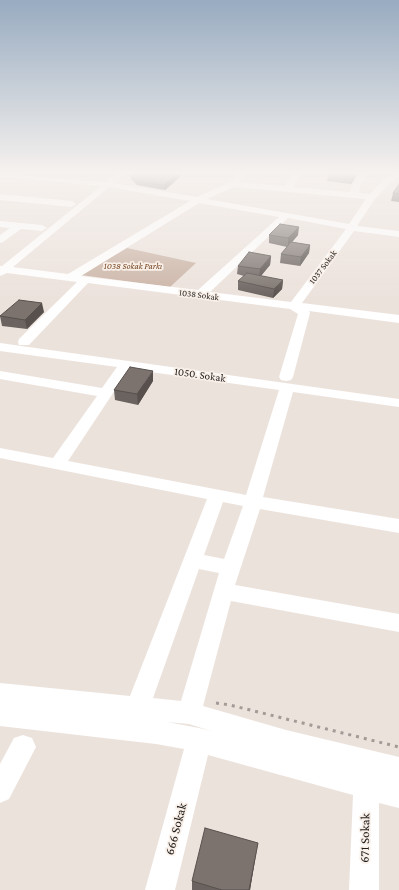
<!DOCTYPE html>
<meta charset="utf-8">
<style>
body{margin:0}
canvas{display:block;background:#ece2dc}
</style>
<canvas width="399" height="890"></canvas>
<script>
const ctx = document.querySelector('canvas').getContext('2d');
ctx.lineJoin = 'round';
function fillPath(path, color) { ctx.fillStyle = color; ctx.fill(path, 'evenodd'); }
const shape = rows => new Path2D(rows.map(r => 'M' + r).join(''));
function trace(path, color, width, dash) { ctx.strokeStyle = color; ctx.lineWidth = width; ctx.lineCap = dash ? 'butt' : 'round'; ctx.setLineDash(dash || []); ctx.stroke(path); }
function drawText(font, color, halo, rows, align = 'center') {
  ctx.font = font + ' "Crimson Pro",serif'; ctx.lineWidth = 3.5; ctx.setLineDash([]); ctx.textBaseline = 'middle'; ctx.strokeStyle = halo; ctx.fillStyle = color; for (const [text, x, y, turn = 0] of rows) {
    ctx.save(); ctx.translate(x, y); ctx.rotate((+turn || 0) * Math.PI / 180); ctx.textAlign = isNaN(turn) ? turn : align; if (halo) ctx.strokeText(text, 0, 0); ctx.fillText(text, 0, 0); ctx.restore();
  }
}
fillPath(shape([
 [127,248,196,263,170,287,81,275]
]), '#cbb4a6');
trace(shape([
 [216,703,230,705,399,747]
]), '#a39b97', 3, [3, 5]);
fillPath(shape([
 [0,174,106,182,116,174,124,174,114,183,197,197,230,182,238,174,246,174,239,182,285,186,292,174,300,174,293,187,350,192,352,186,359,174,367,174,360,186,359,193,370,194,382,181,393,174,399,174,399,177,388,185,375,199,357,226,399,231,399,237,354,231,302,303,399,315,399,323,309,311,310,313,293,377,291,380,286,381,281,380,279,377,298,314,290,309,88,283,29,345,19,345,18,342,19,339,77,282,7,273,0,276,0,266,2,266,101,186,0,177,0,174],
 [109,187,190,201,68,274,13,267,109,187],
 [234,187,366,199,349,224,207,199,234,187],
 [199,203,279,217,198,290,81,276,199,203],
 [288,218,346,229,291,302,210,292,288,218],
 [0,194,72,201,76,204,72,207,0,200,0,194],
 [0,221,42,225,47,228,42,231,21,229,3,242,0,243,0,235,10,228,0,227,0,221],
 [0,343,399,399,399,407,293,392,263,497,399,519,399,533,260,509,235,585,399,614,399,632,231,601,203,706,286,730,399,757,399,808,379,803,379,890,349,890,353,795,208,755,175,890,145,890,184,749,156,744,0,726,0,683,130,696,207,499,0,458,0,448,53,458,97,396,0,379,0,371,102,388,117,367,0,351,0,343],
 [129,369,279,390,246,495,68,461,129,369],
 [223,502,243,506,224,559,204,555,223,502],
 [199,569,219,573,181,701,153,698,199,569],
 [167,722,189,724,211,731,199,728,167,722],
 [23,735,32,738,36,747,9,799,0,803,0,764,14,738,23,735]
]), '#fff');
fillPath(shape([
 [392,174,399,174,399,177,394,176,392,174]
]), '#fff');
fillPath(shape([
 [132,174,181,174,181,176,165,190,137,185,131,179,131,175],
 [328,174,356,174,355,178,351,184,327,181],
 [399,184,399,202,391,201,393,193],
 [269,235,298,235,292,242,310,245,309,253,300,266,280,263,281,254,287,247,269,243],
 [271,256,270,265,261,276,283,280,282,289,273,298,238,290,238,281,244,276,237,274,238,266],
 [44,312,27,329,2,326,0,316],
 [153,381,138,405,115,400,114,390],
 [256,852,250,890,192,890,192,881]
]), '#6b635f');
fillPath(shape([
 [178,174,181,174,181,176,165,190,164,185],
 [353,174,356,174,355,178,351,184],
 [299,227,298,235,288,247,288,238],
 [310,245,309,253,300,266,301,257],
 [271,256,270,265,259,278,260,269],
 [283,280,282,289,273,298,274,289],
 [42,303,44,312,27,329,25,320],
 [153,371,153,381,138,405,137,394],
 [258,843,250,890,249,890]
]), '#57504d');
const building = shape([
 [132,174,178,174,164,185,136,180,131,175,132,174],
 [399,184,399,194,393,193,399,184],
 [280,224,299,227,288,238,269,235,280,224],
 [291,242,310,245,301,257,281,254,291,242],
 [249,252,271,256,260,269,238,266,249,252],
 [247,273,283,280,274,289,238,281,247,273],
 [19,300,42,303,25,320,0,316,19,300],
 [130,367,153,371,137,394,114,390,130,367],
 [205,828,258,843,249,890,222,890,192,881,205,828]
]);
fillPath(building, '#7c736e');
trace(building, '#57504d', 1);
const sky = ctx.createLinearGradient(0, 0, 0, 298);
sky.addColorStop(0, '#98abc0');
sky.addColorStop(0.58, '#f6f2ef');
sky.addColorStop(1, '#f6f2ef00');
ctx.fillStyle = sky;
ctx.fillRect(0, 0, 399, 298);
drawText('italic 9px', '#73431e', '#f9f0e9', [
 ["1038 Sokak Parkı",133,266]
]);
drawText('9px', '#211d1b', '#f9f0e9', [
 ["1037 Sokak",323,267,-53],
 ["1038 Sokak",199,295,7]
]);
drawText('11px', '#211d1b', '#f9f0e9', [
 ["1050. Sokak",200,375,8]
]);
drawText('13px', '#211d1b', '#f9f0e9', [
 ["666 Sokak",176,829,-75],
 ["671 Sokak",365,838,-89]
]);
</script>
